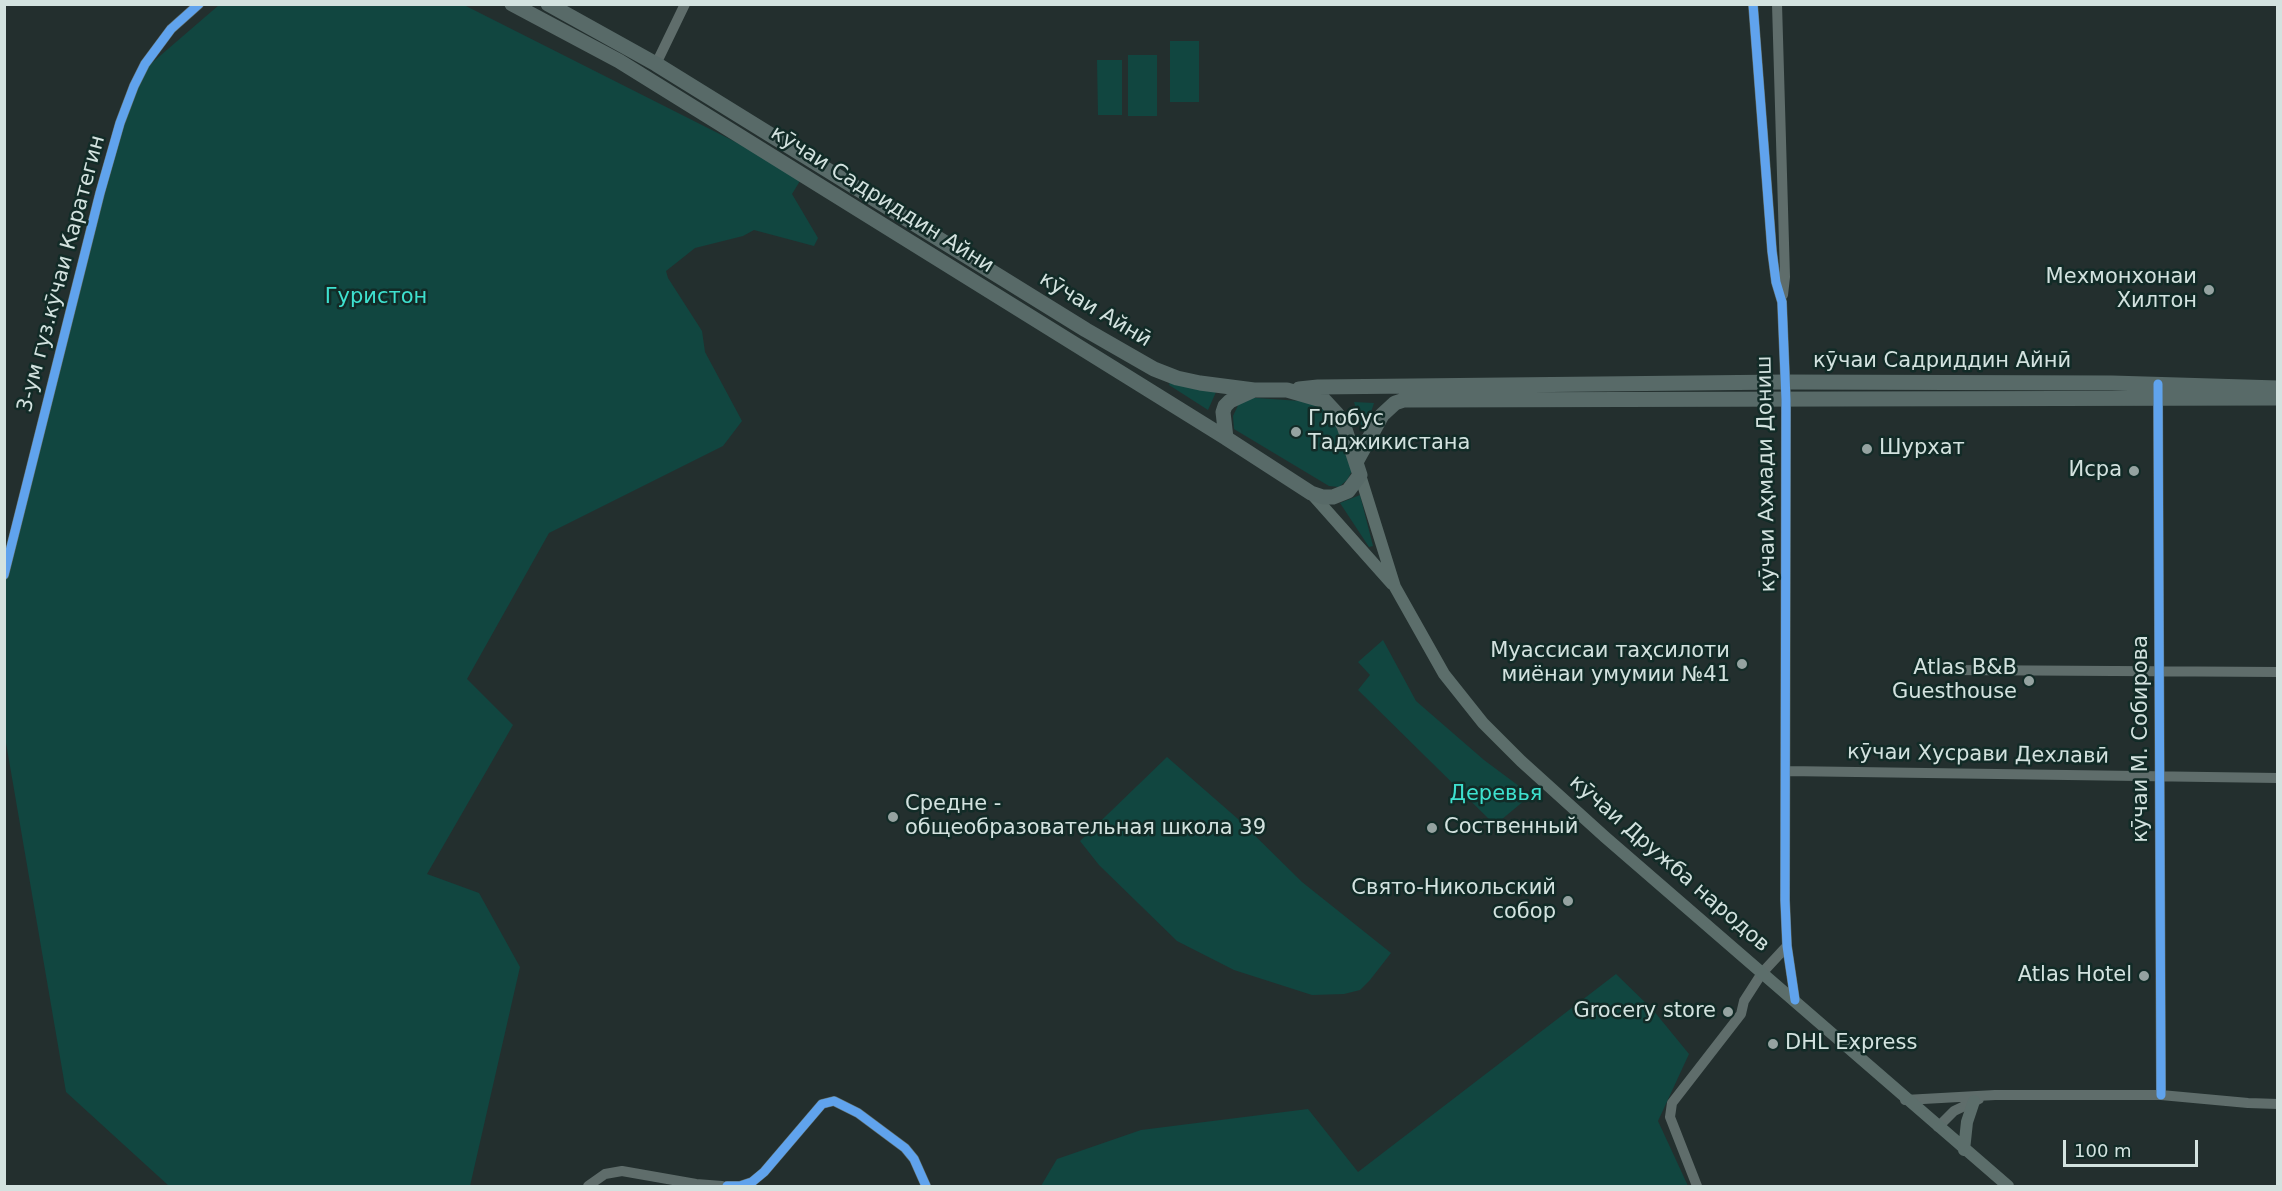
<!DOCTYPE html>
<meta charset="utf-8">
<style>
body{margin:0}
#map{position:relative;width:2282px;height:1191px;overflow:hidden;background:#232f2e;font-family:"DejaVu Sans",sans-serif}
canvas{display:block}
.frame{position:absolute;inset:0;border:6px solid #d3e2df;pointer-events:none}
.scale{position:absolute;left:2063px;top:1140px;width:135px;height:27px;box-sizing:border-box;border:3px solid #d3e2df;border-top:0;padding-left:8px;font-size:18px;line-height:21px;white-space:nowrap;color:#d3e2df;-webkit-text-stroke:4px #122b27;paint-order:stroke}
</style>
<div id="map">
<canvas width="2282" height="1191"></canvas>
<div class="frame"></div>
<div class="scale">100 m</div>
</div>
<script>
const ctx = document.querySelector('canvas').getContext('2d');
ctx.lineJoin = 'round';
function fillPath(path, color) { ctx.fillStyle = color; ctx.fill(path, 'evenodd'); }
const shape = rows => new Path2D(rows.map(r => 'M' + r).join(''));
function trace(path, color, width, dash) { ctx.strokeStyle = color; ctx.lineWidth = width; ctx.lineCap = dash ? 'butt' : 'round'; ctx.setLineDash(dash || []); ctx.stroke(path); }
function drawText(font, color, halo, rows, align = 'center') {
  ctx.font = font + ' "DejaVu Sans",sans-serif'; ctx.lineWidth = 5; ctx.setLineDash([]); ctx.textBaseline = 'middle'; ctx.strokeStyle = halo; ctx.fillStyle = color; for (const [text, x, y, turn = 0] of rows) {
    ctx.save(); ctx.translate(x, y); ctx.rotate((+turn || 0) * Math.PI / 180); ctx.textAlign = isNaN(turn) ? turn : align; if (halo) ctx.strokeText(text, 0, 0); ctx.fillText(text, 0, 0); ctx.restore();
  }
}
fillPath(shape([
 [219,5,464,5,803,176,792,194,818,238,814,246,754,230,743,236,695,248,666,271,668,278,702,331,705,352,742,421,723,446,549,533,467,679,513,725,427,874,479,893,520,967,470,1186,169,1186,66,1092,5,737,5,576,132,80],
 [1170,41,1199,41,1199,102,1170,102],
 [1128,55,1157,55,1157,116,1128,116],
 [1097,60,1122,60,1122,115,1098,115],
 [1170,381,1216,392,1208,410,1169,385],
 [1242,397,1315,402,1336,419,1352,471,1347,480,1339,487,1329,486,1234,429,1233,416],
 [1354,402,1374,403,1366,428,1362,428],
 [1360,495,1373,546,1369,547,1340,503],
 [1383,640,1416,701,1484,760,1531,795,1495,825,1358,690,1370,675,1358,662],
 [1167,757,1238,819,1302,882,1391,953,1370,980,1360,990,1344,994,1312,995,1234,970,1177,941,1099,865,1080,841],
 [1616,974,1653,1010,1689,1054,1658,1121,1688,1186,1041,1186,1057,1159,1141,1130,1308,1109,1358,1172]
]), '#114640');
trace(shape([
 [1753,4,1772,251,1776,282,1782,302,1786,400,1785,900,1787,946,1795,1000],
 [1777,4,1785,277,1783,295],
 [656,64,685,4],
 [2158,393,2161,1095],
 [4,575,100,193,120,123,134,86,145,64,171,29,199,4],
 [1950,670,2278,672],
 [1786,771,2278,778],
 [1905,1100,1995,1095,2161,1095,2248,1103,2278,1104],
 [1938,1127,1954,1111,1979,1099],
 [588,1186,605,1174,622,1171,696,1184,722,1186],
 [727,1186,740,1186,752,1182,764,1172,822,1104,834,1101,858,1113,905,1148,914,1159,926,1186],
 [1697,1186,1670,1117,1672,1103,1741,1014,1744,1001,1762,973,1787,946]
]), '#5f6d6b', 10);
trace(shape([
 [1360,475,1395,587,1444,674,1483,723,1521,761,1605,837,2008,1186],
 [1311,493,1392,584],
 [1964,1150,1967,1122,1974,1101]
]), '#5c6e6b', 12);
trace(shape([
 [512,4,619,61,1226,438],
 [548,4,656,64,1086,330,1154,369,1177,378,1200,383,1254,390,1287,390,1325,401,1337,414,1344,426,1360,475,1348,491,1333,497,1323,497,1311,493,1226,438,1223,412,1225,406,1230,401,1254,390],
 [1299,389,1318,387,1785,382,2112,383,2278,388],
 [1356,462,1382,415,1395,403,1404,400,2278,398]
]), '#586a68', 15);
trace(shape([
 [1753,4,1772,251,1776,282,1782,302,1786,400,1785,900,1787,946,1795,1000],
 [2158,384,2161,1095],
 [4,575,100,193,120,123,134,86,145,64,171,29,199,4],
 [727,1186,740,1186,752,1182,764,1172,822,1104,834,1101,858,1113,905,1148,914,1159,926,1186]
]), '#60a3ed', 9);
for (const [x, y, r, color] of [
 [2209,290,6,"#95a3a1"],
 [1296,432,6,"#95a3a1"],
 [1867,449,6,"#95a3a1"],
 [2134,471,6,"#95a3a1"],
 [1742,664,6,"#95a3a1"],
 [2029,681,6,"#95a3a1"],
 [893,817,6,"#95a3a1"],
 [1432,828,6,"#95a3a1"],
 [1568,901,6,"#95a3a1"],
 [2144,976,6,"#95a3a1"],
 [1728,1012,6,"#95a3a1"],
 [1773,1044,6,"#95a3a1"]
]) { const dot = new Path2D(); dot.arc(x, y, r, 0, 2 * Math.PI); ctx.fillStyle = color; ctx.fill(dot); trace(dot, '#122b27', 2); }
drawText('21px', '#d3e2df', '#122b27', [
 ["кӯчаи Садриддин Айни",882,200,32],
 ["3-ум гуз.кӯчаи Каратегин",62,274,-75],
 ["кӯчаи Айнӣ",1095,310,31],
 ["кӯчаи Садриддин Айнӣ",1942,362],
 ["кӯчаи Аҳмади Дониш",1767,474,-91],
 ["кӯчаи М. Собирова",2142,739,-90],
 ["кӯчаи Хусрави Дехлавӣ",1978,755,1],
 ["кӯчаи Дружба народов",1669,864,41]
]);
drawText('21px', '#d3e2df', '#122b27', [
 ["Мехмонхонаи",2197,278],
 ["Хилтон",2197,302],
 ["Глобус",1308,420,"left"],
 ["Таджикистана",1308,444,"left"],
 ["Шурхат",1879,449,"left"],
 ["Исра",2122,471],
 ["Муассисаи таҳсилоти",1730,652],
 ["миёнаи умумии №41",1730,676],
 ["Atlas B&B",2017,669],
 ["Guesthouse",2017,693],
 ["Средне -",905,805,"left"],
 ["общеобразовательная школа 39",905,829,"left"],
 ["Соственный",1444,828,"left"],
 ["Свято-Никольский",1556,889],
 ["собор",1556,913],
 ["Atlas Hotel",2132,976],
 ["Grocery store",1716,1012],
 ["DHL Express",1785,1044,"left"]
], 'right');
drawText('21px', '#3ee1cf', '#122b27', [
 ["Гуристон",376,298],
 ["Деревья",1496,795]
]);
</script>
